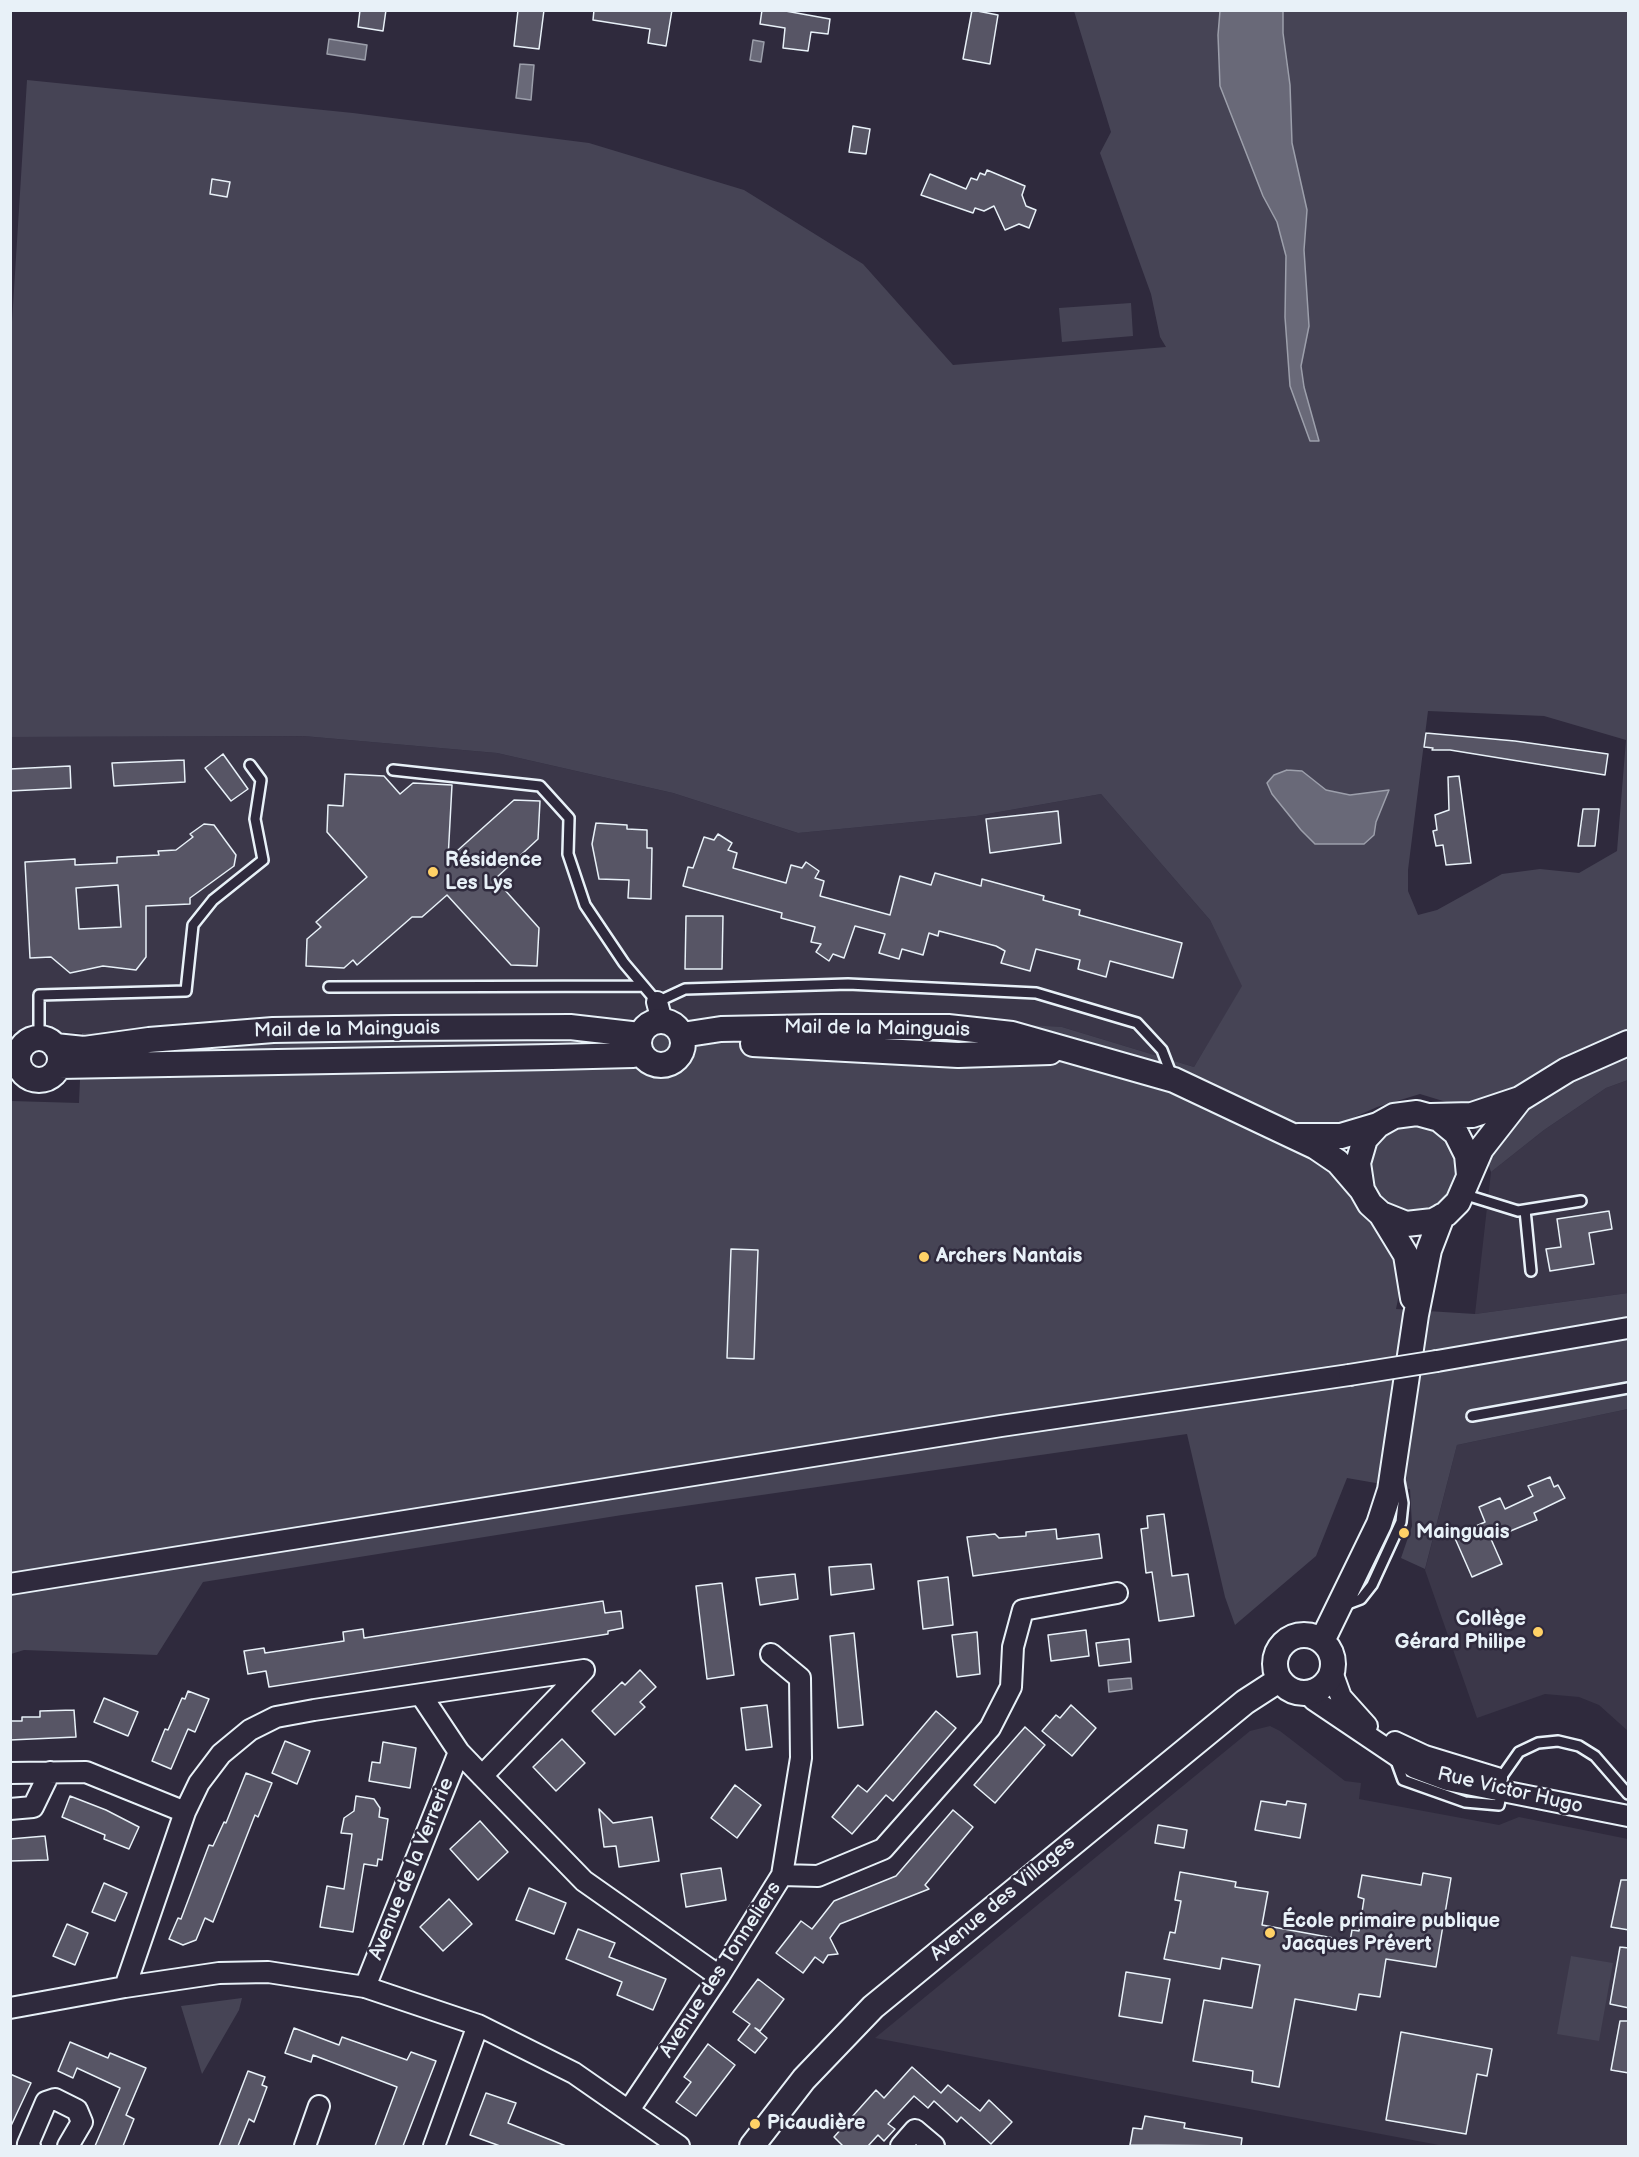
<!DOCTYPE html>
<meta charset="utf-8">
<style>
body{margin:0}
#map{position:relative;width:1639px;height:2157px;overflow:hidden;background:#2f2a3d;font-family:"Balsamiq Sans",sans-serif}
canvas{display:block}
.frame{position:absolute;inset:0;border:12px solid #e8f1f8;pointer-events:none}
</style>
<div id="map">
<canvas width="1639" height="2157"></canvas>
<div class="frame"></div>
</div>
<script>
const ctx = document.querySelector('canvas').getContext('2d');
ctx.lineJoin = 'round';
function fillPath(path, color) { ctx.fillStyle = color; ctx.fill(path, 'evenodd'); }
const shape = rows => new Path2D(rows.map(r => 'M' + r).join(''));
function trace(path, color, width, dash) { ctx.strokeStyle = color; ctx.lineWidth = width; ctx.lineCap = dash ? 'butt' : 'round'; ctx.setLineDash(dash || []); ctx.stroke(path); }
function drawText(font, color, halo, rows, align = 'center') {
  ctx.font = font + ' "Balsamiq Sans",sans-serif'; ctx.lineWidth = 5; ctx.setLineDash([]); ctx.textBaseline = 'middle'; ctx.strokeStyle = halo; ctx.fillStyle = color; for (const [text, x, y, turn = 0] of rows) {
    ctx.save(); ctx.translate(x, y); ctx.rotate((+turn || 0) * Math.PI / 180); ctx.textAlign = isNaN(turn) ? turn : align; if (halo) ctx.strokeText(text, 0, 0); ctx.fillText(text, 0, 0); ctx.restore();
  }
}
fillPath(shape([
 [303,736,497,753,673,793,798,833,976,816,1101,794,1210,920,1243,986,1194,1067,1062,1027,870,1020,273,1023,82,1033,11,1031,11,737],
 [1628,1080,1628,1293,1475,1314,1491,1172,1544,1130,1606,1088],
 [1628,1409,1628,1731,1599,1705,1579,1697,1545,1694,1477,1718,1425,1570,1457,1445],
 [1270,1726,1280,1731,1345,1781,1361,1783,1359,1799,1499,1825,1519,1817,1628,1839,1628,2146,1444,2146,875,2038,1250,1731]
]), '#3b3749');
fillPath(shape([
 [1074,11,1628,11,1628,1080,1606,1088,1544,1130,1491,1172,1476,1129,1456,1105,1420,1094,1377,1107,1344,1122,1331,1147,1350,1198,1387,1241,1402,1280,1396,1309,1475,1314,1628,1293,1628,1409,1457,1445,1425,1569,1401,1558,1412,1526,1410,1489,1347,1478,1316,1556,1235,1625,1225,1597,1187,1434,622,1515,203,1582,157,1655,24,1650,11,1654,11,1101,79,1103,82,1033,273,1023,964,1021,1062,1027,1194,1067,1242,986,1210,920,1101,794,976,816,798,833,673,793,497,753,303,736,11,737,10,354,27,80,353,113,589,143,744,190,863,264,953,365,1166,347,1160,337,1151,294,1100,153,1111,132],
 [1428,711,1544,716,1626,740,1617,851,1579,873,1540,869,1502,874,1437,910,1418,915,1408,891,1408,870],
 [1131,303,1133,336,1062,342,1059,308],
 '1368 1168a45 45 0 1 1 90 0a45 45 0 1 1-90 0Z',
 [1571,1956,1613,1963,1599,2041,1557,2034],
 [242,1998,239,2010,202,2074,181,2006]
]), '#464455');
const water = shape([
 [1220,11,1283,11,1283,33,1290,85,1292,143,1307,210,1304,250,1309,326,1301,366,1304,387,1319,441,1310,441,1290,386,1285,317,1286,256,1277,222,1263,196,1220,86,1218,35,1220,11],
 [329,39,367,45,365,60,327,54,329,39],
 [753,40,764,42,761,62,750,60,753,40],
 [520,64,534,65,531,100,516,98,520,64],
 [1287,770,1302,771,1326,790,1350,795,1389,790,1376,822,1374,835,1364,844,1315,844,1301,830,1272,794,1267,783,1274,775,1287,770],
 [1131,1678,1132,1689,1109,1692,1108,1680,1131,1678]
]);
fillPath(water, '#696978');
trace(water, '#9c9fab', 1.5);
const building = shape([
 [360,10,386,10,383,31,358,27,360,10],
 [518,10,544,10,539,49,514,46,518,10],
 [594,10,672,10,666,46,648,43,650,29,593,20,594,10],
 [762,10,780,10,830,19,828,34,811,32,808,51,783,48,785,28,760,24,762,10],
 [972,10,998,15,990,64,963,59,972,10],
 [853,126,870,129,866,154,849,152,853,126],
 [987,170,1025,186,1022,195,1026,206,1036,210,1029,228,1019,224,1005,230,994,206,984,211,975,208,973,213,921,195,930,174,966,189,971,178,977,180,980,173,985,175,987,170],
 [212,179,230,182,227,197,210,194,212,179],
 [1426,733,1515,741,1608,754,1605,775,1450,750,1432,750,1433,748,1424,747,1426,733],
 [223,754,248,789,231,801,205,768,223,754],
 [184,760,185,782,114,786,112,763,184,760],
 [70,766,71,788,10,791,10,769,70,766],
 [345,774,384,776,400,794,413,783,452,785,448,859,514,800,540,801,538,839,495,879,539,928,537,966,511,965,447,895,422,917,412,917,357,965,353,960,344,968,306,966,307,939,321,927,316,922,367,877,327,832,328,805,343,806,345,774],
 [1459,776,1471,863,1446,865,1443,845,1436,846,1433,831,1437,830,1435,815,1449,810,1448,777,1459,776],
 [1583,809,1599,809,1595,846,1578,846,1583,809],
 [1058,811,1061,843,990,853,986,819,1058,811],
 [596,823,627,825,627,829,647,830,647,848,652,848,651,899,628,898,629,880,599,879,592,844,596,823],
 [204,824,214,825,236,855,234,866,190,898,190,904,146,906,146,957,136,970,103,966,70,973,51,957,30,958,25,862,75,859,75,865,117,863,117,857,159,855,158,851,176,850,193,837,190,834,204,824],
 [118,885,121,927,79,929,76,888,118,885],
 [718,834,732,843,728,850,737,853,733,868,786,883,791,865,802,868,806,862,819,871,815,878,824,881,820,896,890,915,900,876,931,885,935,873,981,886,982,879,1044,896,1043,900,1080,910,1079,915,1182,943,1173,978,1110,961,1106,977,1078,969,1080,960,1036,949,1030,971,1001,963,1005,951,996,946,939,931,938,936,929,933,923,955,902,949,899,959,879,953,885,934,855,926,844,958,833,954,829,961,816,952,821,944,811,942,815,927,781,918,782,913,683,886,688,867,693,868,704,837,714,840,718,834],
 [686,916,723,916,722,969,685,969,686,916],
 [1609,1211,1612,1229,1589,1233,1594,1264,1550,1271,1546,1249,1561,1247,1557,1219,1609,1211],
 [731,1249,758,1250,754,1359,727,1358,731,1249],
 [1550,1477,1554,1487,1558,1485,1565,1498,1534,1513,1537,1520,1491,1539,1502,1564,1472,1577,1454,1536,1485,1522,1479,1507,1500,1498,1505,1509,1533,1496,1528,1486,1550,1477],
 [1164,1514,1172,1576,1188,1574,1194,1616,1159,1621,1152,1572,1146,1573,1141,1529,1148,1528,1147,1516,1164,1514],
 [1056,1529,1057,1539,1099,1534,1102,1558,973,1576,967,1537,995,1534,999,1538,1026,1536,1026,1532,1056,1529],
 [871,1564,874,1589,831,1595,829,1567,871,1564],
 [795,1574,798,1599,760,1605,756,1578,795,1574],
 [948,1577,953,1625,923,1629,918,1581,948,1577],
 [722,1583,734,1675,707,1679,696,1586,722,1583],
 [603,1601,605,1613,621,1611,623,1628,608,1631,608,1634,269,1687,266,1671,248,1674,244,1651,264,1648,265,1653,344,1641,343,1632,363,1629,364,1638,603,1601],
 [1086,1630,1089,1656,1051,1661,1048,1635,1086,1630],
 [977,1632,980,1674,957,1677,952,1635,977,1632],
 [854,1633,863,1725,838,1728,830,1636,854,1633],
 [1129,1639,1131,1662,1099,1666,1096,1643,1129,1639],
 [640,1670,656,1687,640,1702,645,1707,615,1735,592,1711,622,1682,625,1685,640,1670],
 [188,1691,209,1699,195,1732,188,1729,171,1769,152,1761,165,1729,168,1730,182,1698,185,1699,188,1691],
 [104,1698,138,1712,128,1736,94,1722,104,1698],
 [767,1705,772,1747,746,1750,741,1708,767,1705],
 [1071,1705,1096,1728,1072,1756,1042,1731,1056,1715,1060,1718,1071,1705],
 [74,1710,76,1737,10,1740,10,1721,22,1721,22,1717,40,1717,40,1711,74,1710],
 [936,1711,956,1728,893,1801,886,1795,852,1834,832,1817,858,1785,867,1792,936,1711],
 [1025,1727,1045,1745,995,1803,974,1785,1025,1727],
 [562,1739,585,1763,556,1791,533,1767,562,1739],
 [285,1741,310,1751,297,1784,272,1773,285,1741],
 [383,1742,416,1748,410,1788,369,1781,372,1762,380,1763,383,1742],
 [246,1773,272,1783,258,1817,255,1815,213,1922,205,1918,196,1940,183,1945,169,1939,178,1918,181,1919,209,1845,213,1846,224,1822,226,1823,246,1773],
 [735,1785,761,1805,737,1838,711,1818,735,1785],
 [70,1796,106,1810,139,1827,129,1849,104,1839,105,1835,62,1817,70,1796],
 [356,1796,374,1799,380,1808,379,1817,388,1819,382,1860,378,1859,377,1866,364,1864,353,1932,320,1927,327,1886,344,1889,352,1834,341,1833,344,1818,354,1811,356,1796],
 [1261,1801,1286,1805,1287,1801,1306,1804,1300,1838,1255,1830,1261,1801],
 [599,1809,613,1823,652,1817,659,1861,619,1867,616,1846,604,1847,599,1809],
 [953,1810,973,1827,925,1885,929,1889,840,1924,830,1938,838,1954,828,1955,823,1963,815,1957,803,1973,776,1953,801,1921,812,1929,834,1901,896,1876,953,1810],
 [480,1821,508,1852,478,1880,450,1849,480,1821],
 [1158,1825,1187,1830,1184,1848,1155,1843,1158,1825],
 [45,1836,48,1860,10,1861,10,1839,45,1836],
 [721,1868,726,1900,686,1907,681,1874,721,1868],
 [1180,1872,1236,1882,1235,1887,1268,1892,1262,1925,1350,1941,1352,1930,1359,1931,1364,1899,1358,1897,1362,1875,1421,1885,1423,1873,1451,1878,1436,1967,1386,1959,1380,1997,1359,1994,1356,2010,1295,1999,1279,2087,1252,2082,1253,2071,1193,2061,1204,2000,1252,2008,1260,1965,1222,1958,1220,1969,1164,1959,1170,1932,1175,1933,1181,1901,1175,1900,1180,1872],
 [1621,1880,1629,1880,1629,1930,1611,1927,1621,1880],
 [104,1883,127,1893,115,1921,92,1912,104,1883],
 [529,1888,566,1903,554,1934,516,1920,529,1888],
 [449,1899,472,1924,443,1951,420,1927,449,1899],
 [67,1924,88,1933,75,1965,53,1956,67,1924],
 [578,1929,615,1943,609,1957,666,1979,653,2010,617,1995,622,1982,566,1959,578,1929],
 [1620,1947,1629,1948,1629,2008,1610,2004,1620,1947],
 [1126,1972,1170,1979,1162,2023,1119,2016,1126,1972],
 [758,1979,784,1999,760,2031,755,2028,767,2038,755,2053,738,2040,750,2024,733,2012,758,1979],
 [1620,2021,1629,2021,1629,2073,1611,2070,1620,2021],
 [294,2028,339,2045,342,2037,407,2060,411,2052,436,2061,403,2146,375,2146,397,2087,313,2055,311,2062,285,2053,294,2028],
 [1401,2032,1492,2049,1487,2076,1477,2074,1466,2134,1386,2120,1401,2032],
 [70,2042,108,2058,110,2053,146,2068,126,2115,134,2119,123,2146,95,2146,120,2088,77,2068,73,2078,58,2071,70,2042],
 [708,2044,735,2065,696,2116,676,2102,691,2082,684,2077,708,2044],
 [912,2067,941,2093,948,2085,980,2111,989,2100,1012,2122,991,2144,961,2117,957,2122,934,2101,928,2108,914,2096,888,2124,895,2129,884,2141,878,2135,868,2146,843,2146,834,2137,876,2090,884,2098,912,2067],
 [248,2071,265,2077,262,2085,267,2087,254,2122,249,2119,238,2146,219,2146,248,2071],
 [10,2074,31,2083,10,2128,10,2074],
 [486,2093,516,2103,508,2123,566,2146,500,2146,470,2135,486,2093],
 [1145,2116,1185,2123,1184,2128,1242,2138,1241,2146,1130,2145,1133,2128,1142,2129,1145,2116]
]);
fillPath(building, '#575565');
trace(building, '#e8f1f8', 1.5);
const service = shape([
 [393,770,540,786,569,818,568,854,585,905,624,963,657,1002,685,989,848,984,1036,993,1137,1023,1162,1050,1172,1076],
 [329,987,643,986],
 [39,1038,39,995,186,991,193,925,213,900,263,860,255,819,261,780,250,765],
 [1463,1194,1518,1211,1581,1201],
 [1525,1210,1531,1271],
 [1472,1416,1628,1388],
 [1345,1605,1361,1599,1372,1585,1401,1522,1403,1503,1399,1481],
 [1395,1758,1403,1780,1465,1802,1499,1805,1502,1790,1500,1779,1519,1752,1538,1743,1558,1741,1579,1746,1595,1756,1628,1794]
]);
const minor = shape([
 [657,1002,662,1021],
 [1437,1361,1628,1328],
 [10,1584,1001,1426,1349,1375],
 [771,1654,800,1678,801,1758,782,1875],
 [1332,1672,1341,1697,1367,1726],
 [1307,1693,1314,1700,1415,1768,1447,1780,1628,1816],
 [1395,1742,1425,1756,1497,1778],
 [10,1773,86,1772,185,1812],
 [482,1776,584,1881,719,1976],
 [10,1809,33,1807,50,1772],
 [125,1987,185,1812,199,1783,221,1754,250,1730,276,1717,314,1710,584,1670,482,1776,459,1752,421,1695],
 [365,1987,459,1752],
 [10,2008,125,1987,219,1973,268,1972,365,1987,478,2025,574,2073,679,2146],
 [629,2110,719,1976,782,1875,818,1876,883,1849,990,1728,1011,1687,1013,1647,1023,1610,1117,1593],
 [30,2146,28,2144,46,2102,55,2099,77,2110,82,2122,68,2146],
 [305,2146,319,2106],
 [434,2146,478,2025],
 [901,2146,915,2130,934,2146]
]);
const tertiary = shape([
 '639 1043a22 22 0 1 1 44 0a22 22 0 1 1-44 0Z',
 [682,1035,721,1029,822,1027,948,1027,1012,1034,1174,1080,1316,1147,1338,1162,1362,1190],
 '18 1059a21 21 0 1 1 42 0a21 21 0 1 1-42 0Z',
 [753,1044,958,1055,1050,1052],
 [55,1046,84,1049,149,1040,273,1030,395,1028,570,1027,640,1035],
 [59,1066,552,1057,633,1055,641,1052],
 [1431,1116,1472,1115,1520,1099,1567,1070,1628,1043],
 [1298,1136,1341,1136,1378,1125],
 [1469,1175,1467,1155,1456,1133,1439,1119,1417,1113,1394,1116,1378,1125,1365,1139,1358,1163,1362,1190,1370,1204,1381,1214,1406,1224,1433,1221,1446,1214,1458,1202,1481,1149,1520,1099],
 [1381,1214,1406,1255,1413,1298],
 '1275 1664a29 29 0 1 1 58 0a29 29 0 1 1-58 0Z',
 [1322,1641,1379,1524,1390,1490,1416,1315,1429,1250,1442,1216],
 [752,2146,804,2079,873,2007,1245,1702,1279,1680]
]);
trace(service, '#e8f1f8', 14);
trace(minor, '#e8f1f8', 24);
trace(tertiary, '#e8f1f8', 28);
trace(service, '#2f2a3d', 9);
trace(minor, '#2f2a3d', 20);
trace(tertiary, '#2f2a3d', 24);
const minorBridge = shape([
 [1349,1375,1437,1361]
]);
trace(minorBridge, '#e8f1f8', 24, []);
trace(minorBridge, '#2f2a3d', 20);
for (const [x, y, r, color] of [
 [433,872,6,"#ffd166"],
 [924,1257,6,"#ffd166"],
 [1404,1533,6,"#ffd166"],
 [1538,1632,6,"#ffd166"],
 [1270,1933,6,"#ffd166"],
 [755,2124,6,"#ffd166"]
]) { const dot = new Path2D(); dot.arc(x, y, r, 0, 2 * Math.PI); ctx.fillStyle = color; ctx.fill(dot); trace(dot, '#2f2a3d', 2); }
drawText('bold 20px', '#e8f1f8', '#2f2a3d', [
 ["Résidence",445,861],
 ["Les Lys",445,884],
 ["Archers Nantais",936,1257],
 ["Mainguais",1416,1533],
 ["Collège",1526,1620,"right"],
 ["Gérard Philipe",1526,1643,"right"],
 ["École primaire publique",1282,1922],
 ["Jacques Prévert",1282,1945],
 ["Picaudière",767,2124]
], 'left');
drawText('20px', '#e8f1f8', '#2f2a3d', [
 ["Mail de la Mainguais",877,1029,1],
 ["Mail de la Mainguais",347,1030,-1],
 ["Rue Victor Hugo",1510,1791,13],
 ["Avenue de la Verrerie",412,1869,-68],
 ["Avenue des Villages",1003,1899,-40],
 ["Avenue des Tonneliers",721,1970,-57]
]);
</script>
